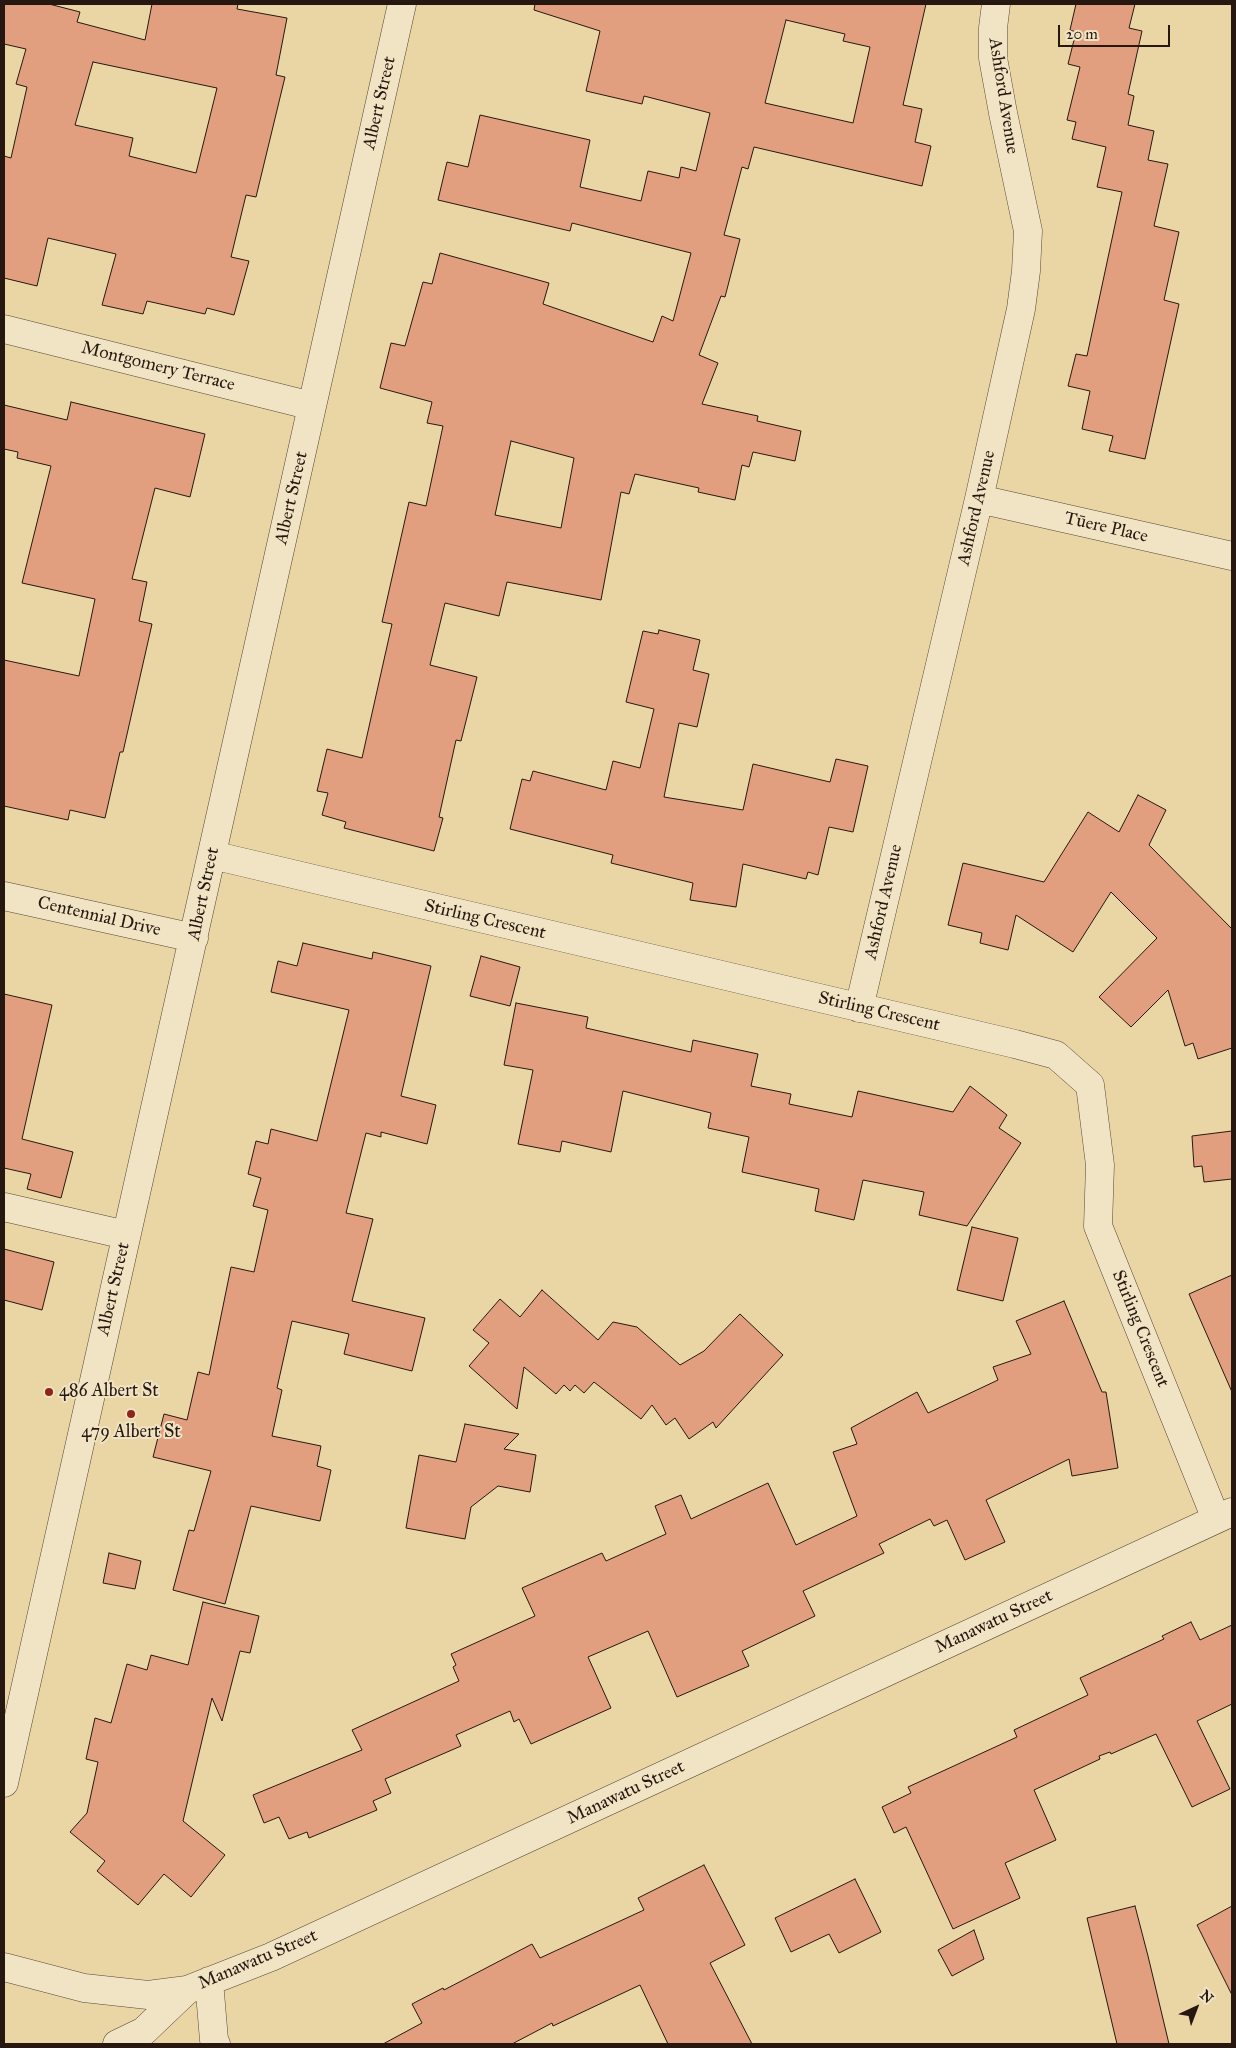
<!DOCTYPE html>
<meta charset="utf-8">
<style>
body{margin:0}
#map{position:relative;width:1236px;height:2048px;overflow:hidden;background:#ead5a4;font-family:"IM FELL Great Primer",serif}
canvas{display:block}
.frame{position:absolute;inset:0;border:5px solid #261811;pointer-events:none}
.north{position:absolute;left:1171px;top:1983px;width:50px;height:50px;-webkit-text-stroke:4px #f1e4c4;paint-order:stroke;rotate:43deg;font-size:14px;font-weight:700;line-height:20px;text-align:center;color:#261811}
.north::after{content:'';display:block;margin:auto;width:18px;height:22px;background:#261811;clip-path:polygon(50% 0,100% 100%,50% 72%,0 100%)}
.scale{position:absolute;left:1058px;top:25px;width:112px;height:22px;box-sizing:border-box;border:2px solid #261811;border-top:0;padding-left:6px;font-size:15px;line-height:18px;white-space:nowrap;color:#261811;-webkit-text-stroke:4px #f1e4c4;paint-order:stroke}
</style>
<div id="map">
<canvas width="1236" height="2048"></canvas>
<div class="frame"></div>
<div class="north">N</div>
<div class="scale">20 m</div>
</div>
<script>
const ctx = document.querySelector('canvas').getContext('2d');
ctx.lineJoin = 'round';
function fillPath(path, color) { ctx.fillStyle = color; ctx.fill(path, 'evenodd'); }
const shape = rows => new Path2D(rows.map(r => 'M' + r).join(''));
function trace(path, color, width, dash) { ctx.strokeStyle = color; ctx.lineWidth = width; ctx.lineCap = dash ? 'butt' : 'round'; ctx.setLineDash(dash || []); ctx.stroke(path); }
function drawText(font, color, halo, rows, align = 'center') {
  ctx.font = font + ' "IM FELL Great Primer",serif'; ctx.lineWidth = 4; ctx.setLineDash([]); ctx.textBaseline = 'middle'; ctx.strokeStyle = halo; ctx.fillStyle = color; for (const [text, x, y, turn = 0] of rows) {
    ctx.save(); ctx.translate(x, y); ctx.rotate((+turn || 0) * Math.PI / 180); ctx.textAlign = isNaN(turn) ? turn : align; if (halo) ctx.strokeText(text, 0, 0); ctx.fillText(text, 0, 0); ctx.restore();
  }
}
const building = shape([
 [4,4,49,4,80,12,77,22,145,40,152,4,238,4,237,9,287,18,276,75,285,77,256,197,246,195,231,257,249,261,234,315,207,308,205,314,147,301,143,314,102,305,116,254,48,238,37,286,4,278,4,156,11,158,27,87,16,84,26,49,4,44,4,4],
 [93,62,217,88,196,173,129,156,133,138,75,125,93,62],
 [535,4,926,4,903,105,922,109,915,142,931,146,922,186,754,147,748,169,742,167,724,235,740,239,725,297,721,296,699,355,718,363,702,404,758,416,757,421,801,431,795,461,753,452,749,467,742,465,735,500,698,492,699,488,635,474,629,494,621,492,601,600,507,582,499,616,445,603,430,665,477,677,461,741,456,740,439,817,443,818,434,851,344,828,346,822,322,815,328,793,317,791,327,749,362,758,392,624,382,622,409,502,426,506,443,426,427,423,432,402,380,388,391,343,405,346,423,282,432,284,440,253,549,283,543,304,653,342,662,316,673,321,691,253,572,223,570,231,438,200,447,162,468,167,480,115,590,140,580,187,641,201,648,171,679,178,681,167,696,171,710,113,644,96,642,104,586,91,600,31,534,10,535,4],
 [786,20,845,34,843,41,870,47,853,123,765,103,786,20],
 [511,441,574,458,561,528,495,515,511,441],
 [1076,4,1135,4,1129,28,1142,31,1128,94,1134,96,1128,125,1154,131,1148,160,1168,164,1154,226,1179,232,1164,300,1179,304,1145,459,1109,451,1113,436,1082,429,1090,391,1068,386,1076,354,1087,356,1122,192,1097,187,1106,147,1072,139,1076,122,1067,120,1080,67,1068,64,1076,32,1070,30,1076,4],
 [71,402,205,434,190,497,155,488,132,579,147,582,139,621,152,624,123,752,120,752,105,818,70,810,68,820,4,806,4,660,79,676,95,599,22,583,51,466,17,458,18,452,4,449,4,405,67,420,71,402],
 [659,630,700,640,693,670,709,674,697,727,679,723,664,797,743,810,753,764,830,782,836,759,868,766,853,832,829,827,818,875,808,872,806,879,743,864,736,907,690,900,693,883,611,863,613,855,510,829,522,779,530,781,533,771,606,790,613,761,640,768,654,709,626,702,643,631,658,634,659,630],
 [1138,795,1166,810,1149,845,1232,929,1232,1048,1198,1059,1193,1043,1185,1046,1168,990,1131,1027,1099,997,1157,938,1111,892,1073,952,1016,915,1008,950,980,943,982,933,948,925,963,863,1044,882,1088,812,1119,832,1138,795],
 [303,943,372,959,373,952,431,966,401,1096,436,1105,427,1144,381,1132,381,1137,366,1133,346,1213,373,1219,352,1301,425,1318,412,1371,344,1354,349,1334,292,1321,277,1388,282,1390,272,1436,321,1446,317,1466,331,1470,320,1521,251,1506,225,1604,173,1590,189,1530,194,1531,211,1471,153,1457,164,1414,187,1420,198,1372,209,1375,231,1267,254,1272,268,1210,253,1206,261,1178,248,1174,256,1141,268,1144,271,1129,317,1141,349,1010,271,992,278,961,297,966,303,943],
 [481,956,520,967,510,1006,470,996,481,956],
 [4,994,52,1005,22,1139,73,1152,61,1198,27,1189,31,1174,4,1168,4,994],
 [516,1003,588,1017,586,1028,691,1052,693,1040,758,1054,751,1086,791,1094,789,1104,852,1117,858,1091,953,1112,970,1086,1007,1115,999,1128,1021,1143,967,1226,919,1215,924,1192,863,1180,854,1220,815,1211,819,1189,742,1172,749,1137,708,1128,711,1113,623,1091,611,1152,562,1141,560,1152,518,1144,533,1070,504,1065,516,1003],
 [1232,1131,1232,1179,1204,1182,1202,1166,1194,1167,1192,1136,1232,1131],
 [972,1227,1018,1238,1003,1301,957,1290,972,1227],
 [4,1249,54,1262,42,1310,4,1300,4,1249],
 [1232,1275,1232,1392,1189,1294,1232,1275],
 [542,1290,598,1340,613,1322,637,1327,680,1365,704,1351,740,1314,783,1355,716,1428,713,1422,689,1439,675,1418,666,1425,652,1405,641,1419,594,1382,584,1393,575,1385,570,1391,564,1385,556,1394,524,1367,517,1409,469,1366,489,1343,473,1330,500,1299,520,1317,542,1290],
 [1064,1301,1102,1392,1106,1392,1118,1468,1072,1476,1069,1459,986,1500,1005,1542,965,1560,947,1520,934,1526,930,1519,879,1544,884,1553,803,1591,815,1616,742,1651,749,1666,677,1697,648,1631,588,1657,611,1708,531,1744,519,1719,514,1722,510,1711,456,1735,461,1746,385,1779,391,1793,373,1801,377,1810,309,1838,307,1832,289,1839,279,1817,264,1823,253,1795,362,1750,352,1730,459,1681,453,1667,456,1665,451,1654,535,1616,522,1588,602,1553,606,1561,666,1534,655,1506,681,1495,691,1519,768,1483,796,1545,857,1516,833,1452,857,1444,851,1428,917,1392,928,1413,998,1380,993,1367,1031,1354,1016,1321,1064,1301],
 [465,1424,519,1434,504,1449,536,1455,530,1492,498,1486,471,1507,465,1539,406,1528,419,1455,456,1462,465,1424],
 [109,1553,141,1561,135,1589,103,1583,109,1553],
 [203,1602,259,1616,250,1653,240,1651,222,1721,212,1698,183,1821,225,1855,191,1897,164,1874,138,1905,97,1871,105,1861,70,1832,87,1813,98,1762,86,1759,95,1718,111,1723,127,1664,147,1670,151,1655,188,1665,203,1602],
 [1191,1622,1200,1640,1232,1625,1232,1704,1197,1721,1230,1789,1192,1807,1156,1734,1111,1754,1110,1752,1099,1756,1100,1759,1034,1790,1056,1840,1005,1863,1020,1898,953,1929,906,1827,894,1833,882,1807,911,1793,908,1787,1017,1737,1014,1730,1088,1695,1080,1678,1164,1639,1162,1636,1191,1622],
 [704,1865,745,1945,710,1963,752,2044,668,2044,640,1985,553,2026,552,2023,512,2044,383,2044,422,2023,412,2004,443,1988,444,1990,532,1944,540,1958,644,1910,638,1898,704,1865],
 [855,1879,881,1932,839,1953,829,1934,791,1952,775,1918,855,1879],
 [1135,1906,1148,1956,1169,2044,1117,2044,1087,1918,1135,1906],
 [1232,1906,1232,1995,1197,1925,1232,1906],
 [974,1930,984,1959,952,1976,938,1950,974,1930]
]);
fillPath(building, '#e29f7f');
trace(building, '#261811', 1);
const minor = shape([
 [4,329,312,406],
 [979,499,1232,556],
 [212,855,1015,1044,1056,1055,1090,1085,1100,1165,1098,1226,1216,1519],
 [4,896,194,938],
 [859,1008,979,499,1021,309,1026,271,1028,231,1003,113,993,58,993,28,996,4],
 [4,1207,126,1235],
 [4,1783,402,4],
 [4,1967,84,1988,148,1995,187,1990,271,1957,1232,1512],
 [209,1981,214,2040,216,2044],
 [117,2044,144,2031,187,1990]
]);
trace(minor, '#574736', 29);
trace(minor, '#f1e4c4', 28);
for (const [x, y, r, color] of [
 [49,1392,5,"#8f2418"],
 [131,1414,5,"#8f2418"]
]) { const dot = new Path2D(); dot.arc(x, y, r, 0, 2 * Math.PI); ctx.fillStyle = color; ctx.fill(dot); trace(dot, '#f1e4c4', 2); }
drawText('18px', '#261811', '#f1e4c4', [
 ["Ashford Avenue",1003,96,81],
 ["Albert Street",380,103,-77],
 ["Montgomery Terrace",158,367,14],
 ["Albert Street",292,498,-77],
 ["Ashford Avenue",977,508,-77],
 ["Tūere Place",1106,528,13],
 ["Albert Street",204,894,-78],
 ["Ashford Avenue",884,902,-77],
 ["Centennial Drive",99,917,13],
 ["Stirling Crescent",485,920,13],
 ["Stirling Crescent",879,1012,13],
 ["Albert Street",114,1289,-77],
 ["Stirling Crescent",1140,1329,68],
 ["Manawatu Street",994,1622,-25],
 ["Manawatu Street",626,1793,-25],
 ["Manawatu Street",258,1960,-23]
]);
drawText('18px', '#261811', '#f1e4c4', [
 ["486 Albert St",59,1392],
 ["479 Albert St",131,1433,"center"]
], 'left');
</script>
